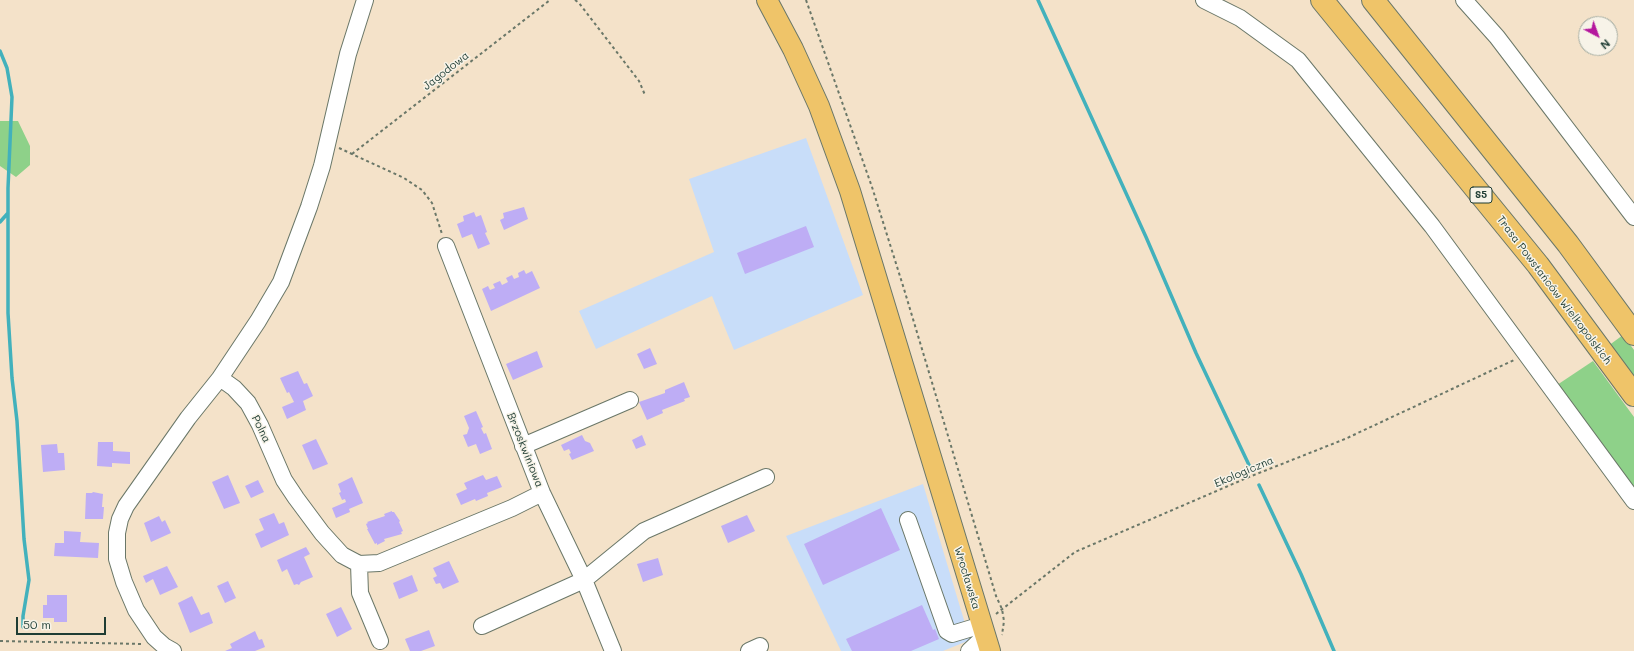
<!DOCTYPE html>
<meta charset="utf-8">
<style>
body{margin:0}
#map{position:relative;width:1634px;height:651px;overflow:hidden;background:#f4e2c9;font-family:Mali,sans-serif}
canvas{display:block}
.north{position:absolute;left:1578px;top:16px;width:40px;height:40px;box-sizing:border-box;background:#f7f3e8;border:1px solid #a1aaa0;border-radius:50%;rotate:139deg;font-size:11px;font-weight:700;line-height:16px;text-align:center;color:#1f3d34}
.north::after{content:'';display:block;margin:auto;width:14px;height:18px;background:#b5179e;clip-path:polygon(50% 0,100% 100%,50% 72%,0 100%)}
.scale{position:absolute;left:16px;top:617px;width:90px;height:18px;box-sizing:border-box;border:2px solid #1f3d34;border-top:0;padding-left:5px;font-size:12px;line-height:14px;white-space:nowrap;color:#1f3d34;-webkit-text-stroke:3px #f7f3e8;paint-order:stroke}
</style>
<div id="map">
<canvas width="1634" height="651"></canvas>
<div class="north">N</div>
<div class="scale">50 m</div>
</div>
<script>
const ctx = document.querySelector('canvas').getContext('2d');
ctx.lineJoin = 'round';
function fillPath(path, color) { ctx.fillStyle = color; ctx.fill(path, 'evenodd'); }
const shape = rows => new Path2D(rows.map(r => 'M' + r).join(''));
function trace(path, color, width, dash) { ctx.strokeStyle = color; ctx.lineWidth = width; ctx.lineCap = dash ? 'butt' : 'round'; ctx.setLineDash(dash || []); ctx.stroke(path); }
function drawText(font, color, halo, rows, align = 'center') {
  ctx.font = font + ' Mali,sans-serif'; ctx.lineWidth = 3; ctx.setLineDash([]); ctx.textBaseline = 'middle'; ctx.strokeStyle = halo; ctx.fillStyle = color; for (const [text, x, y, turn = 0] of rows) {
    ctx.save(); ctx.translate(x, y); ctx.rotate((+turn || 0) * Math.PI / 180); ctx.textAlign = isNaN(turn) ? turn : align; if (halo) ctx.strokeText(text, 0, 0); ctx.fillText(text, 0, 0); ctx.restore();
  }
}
fillPath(shape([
 [806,138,863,295,734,350,712,296,596,349,579,311,714,252,689,179],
 [923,484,970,640,943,651,841,651,786,536]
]), '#c8ddf9');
fillPath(shape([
 [0,121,18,121,30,146,30,165,16,177,0,166],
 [1623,335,1634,350,1634,382,1608,346],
 [1593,361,1634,417,1634,493,1554,387]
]), '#8ed189');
trace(shape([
 [1038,0,1146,237,1196,353,1249,465],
 [0,51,7,68,12,97,8,188,8,313,12,378,17,421,24,539,29,580,23,616,23,627],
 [0,222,8,213],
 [1259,485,1301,574,1334,651]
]), '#42b1bc', 3.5);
fillPath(shape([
 [524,207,528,219,504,230,500,220,504,218,503,213],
 [474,212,476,217,481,215,487,232,485,233,490,244,478,249,472,234,462,238,457,224,464,221,463,216],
 [806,226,814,247,745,274,737,253],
 [524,270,526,274,532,271,540,288,491,311,482,289,488,286,490,290,495,288,493,284,500,281,502,285,508,282,506,278,512,275,514,279,519,277,518,273],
 [650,348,657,364,644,369,637,354],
 [537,351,543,367,513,380,506,364],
 [298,371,304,384,307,383,313,396,303,401,306,410,287,419,282,407,294,402,289,392,287,393,280,378],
 [684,382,690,397,684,399,685,401,662,410,663,413,647,420,639,402,665,393,665,390],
 [476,411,483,427,481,428,484,434,486,433,492,449,480,454,476,444,468,447,463,435,467,434,469,428,464,416],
 [582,435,585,441,590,443,594,451,572,460,569,454,571,453,569,449,564,451,561,445],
 [642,435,646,445,636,449,632,440],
 [316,439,328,464,313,470,302,445],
 [98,442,113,442,113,451,130,452,130,464,112,463,112,467,97,466],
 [57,444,58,453,64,453,65,470,43,472,41,445],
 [228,475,240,503,224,509,212,482],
 [483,475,486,480,497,476,502,487,487,493,488,496,476,501,475,499,461,505,456,494,467,489,464,483],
 [352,477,363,503,349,509,350,512,336,518,332,508,346,502,345,499,342,500,339,493,341,492,338,484],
 [258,480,264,492,251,498,245,486],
 [93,492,103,494,102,507,104,507,103,519,85,519,86,493,92,493],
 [881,508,900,550,823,585,804,544],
 [392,511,392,512,394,512,400,521,399,522,403,531,401,532,402,534,384,539,385,541,377,545,377,543,375,544,367,529,368,529,366,524,368,523,367,522,385,516,384,514],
 [274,513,279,524,284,522,289,535,261,548,255,534,264,530,259,519],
 [747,515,755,531,728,543,721,526],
 [159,516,162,522,165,520,171,533,151,542,144,523],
 [64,531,81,532,80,542,99,543,98,558,54,556,55,543,64,543],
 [306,547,310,554,304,557,313,577,301,582,299,585,297,584,294,585,287,569,282,572,277,560],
 [658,558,663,575,643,582,637,564],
 [449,561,459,582,443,589,440,583,436,584,433,578,437,576,433,568],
 [167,566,178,587,160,595,153,579,146,583,143,576],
 [412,575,418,591,399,599,393,583],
 [228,581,236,598,225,603,217,586],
 [47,595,67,595,67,622,54,622,54,618,43,618,43,605,47,605],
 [192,596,201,615,209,612,213,623,190,633,178,603],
 [922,605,933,630,935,629,939,639,911,651,852,651,846,639],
 [341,607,352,629,337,637,326,614],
 [429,630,435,646,421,651,410,651,405,639],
 [255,631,259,640,262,639,265,647,255,651,225,651,232,648,230,644]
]), '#beadf5');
const minor = shape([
 [1204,0,1240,18,1298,60,1432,226,1634,501],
 [1464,0,1497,37,1634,217],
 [446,246,542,493,584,580,613,651],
 [220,378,258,321,281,282,309,207,322,166,348,54,365,0],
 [523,446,630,400],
 [908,520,947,631,952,634,982,625],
 [359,564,360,593,380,641],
 [482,626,584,580,644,531,766,477],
 [173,651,164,646,154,637,136,610,124,582,117,559,117,533,120,519,126,506,188,418,220,378,234,388,248,403,260,425,284,480,296,498,322,533,342,555,359,564,379,563,512,508,542,493],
 [749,651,760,646],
 [969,651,985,636]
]);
const major = shape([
 [767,0,793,49,819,106,850,191,990,651]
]);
const highway = shape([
 [1322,0,1538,265,1634,395],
 [1373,0,1568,244,1634,334]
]);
trace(minor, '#6a7768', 18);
trace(major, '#6a7768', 22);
trace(highway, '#6a7768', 24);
trace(shape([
 [575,0,579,3,639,81,645,95],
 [806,0,872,187,904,289,996,596,1002,609,1004,621,1002,635],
 [339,148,404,178,422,190,432,203,442,234],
 [352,154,550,0],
 [996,614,1075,552,1249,477,1345,439,1514,360],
 [0,641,143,644]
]), '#6a7768', 2, [3, 3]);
trace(minor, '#fff', 16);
trace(major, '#efc469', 20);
trace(highway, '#efc469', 22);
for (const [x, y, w] of [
 [1481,195,22]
]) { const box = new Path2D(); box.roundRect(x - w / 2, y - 8, w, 16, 3); ctx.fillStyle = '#f7f3e8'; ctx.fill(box); trace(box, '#1f3d34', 1); }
drawText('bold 10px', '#1f3d34', null, [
 ["S5",1481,195]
]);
drawText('11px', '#1f3d34', '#f7f3e8', [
 ["Jagodowa",446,71,-38],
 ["Trasa Powstańców Wielkopolskich",1554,290,53],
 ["Polna",261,429,64],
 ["Brzoskwiniowa",525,450,68],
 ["Ekologiczna",1244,472,-23],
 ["Wrocławska",967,578,73]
]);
</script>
